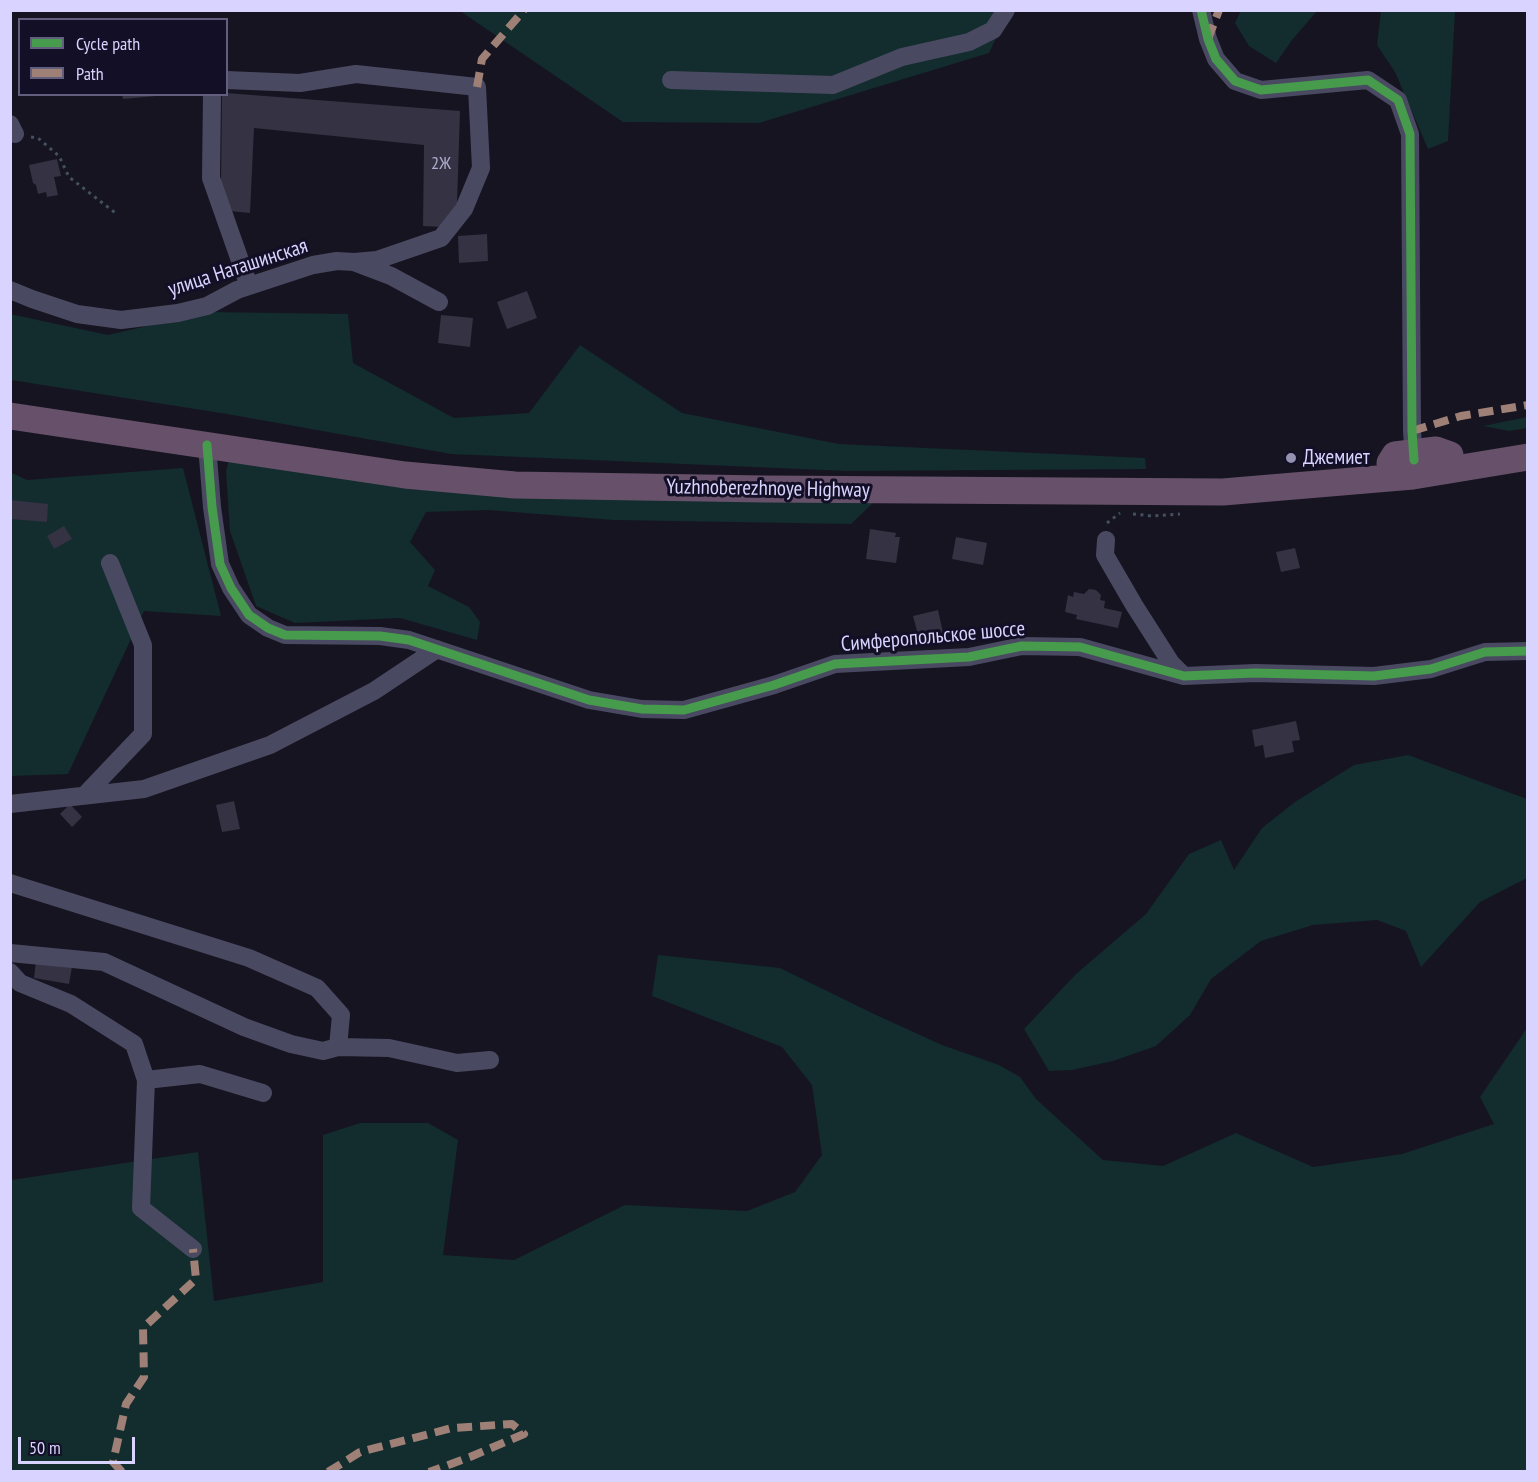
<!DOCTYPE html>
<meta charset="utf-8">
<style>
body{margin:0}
#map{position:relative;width:1538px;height:1482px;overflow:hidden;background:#161421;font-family:"PT Sans Narrow",sans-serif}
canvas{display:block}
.frame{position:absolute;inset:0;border:12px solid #d9d4ff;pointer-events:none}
.legend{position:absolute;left:18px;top:18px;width:210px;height:78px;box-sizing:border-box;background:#130f26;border:2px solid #625e7d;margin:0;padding:8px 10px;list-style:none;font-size:18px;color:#d9d4ff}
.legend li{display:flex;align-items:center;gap:12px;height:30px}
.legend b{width:30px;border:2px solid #625e7d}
.scale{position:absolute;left:18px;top:1437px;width:117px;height:27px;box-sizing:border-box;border:3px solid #d9d4ff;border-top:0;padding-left:8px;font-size:18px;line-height:21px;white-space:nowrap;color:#d9d4ff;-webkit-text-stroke:4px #130f26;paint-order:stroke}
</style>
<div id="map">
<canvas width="1538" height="1482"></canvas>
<div class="frame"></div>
<ul class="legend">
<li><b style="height:8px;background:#469c4c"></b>Cycle path</li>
<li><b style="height:8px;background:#9e8076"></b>Path</li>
</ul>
<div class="scale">50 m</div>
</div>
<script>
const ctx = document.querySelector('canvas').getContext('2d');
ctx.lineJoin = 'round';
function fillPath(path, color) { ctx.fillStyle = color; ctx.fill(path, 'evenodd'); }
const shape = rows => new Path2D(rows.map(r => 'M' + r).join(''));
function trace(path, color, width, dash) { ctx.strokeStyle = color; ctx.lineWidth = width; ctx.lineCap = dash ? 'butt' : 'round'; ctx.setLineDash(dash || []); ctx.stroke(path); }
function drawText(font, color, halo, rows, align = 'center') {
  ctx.font = font + ' "PT Sans Narrow",sans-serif'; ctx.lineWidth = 6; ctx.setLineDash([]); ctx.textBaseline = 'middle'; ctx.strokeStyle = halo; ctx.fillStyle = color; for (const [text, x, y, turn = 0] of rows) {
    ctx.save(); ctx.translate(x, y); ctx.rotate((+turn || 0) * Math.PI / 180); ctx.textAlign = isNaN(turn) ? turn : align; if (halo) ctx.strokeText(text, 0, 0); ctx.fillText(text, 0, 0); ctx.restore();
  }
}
fillPath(shape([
 [460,11,1009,11,989,53,759,123,623,122],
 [1241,11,1241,10,1317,11,1292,40,1276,63,1249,46,1235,23],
 [1381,11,1455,11,1448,141,1428,149,1395,72,1377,45],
 [207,312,348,314,353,363,454,418,529,413,580,345,682,413,839,444,1145,458,1146,469,847,471,451,454,227,414,11,380,10,314,108,335],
 [1527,417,1527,428,1509,431,1483,426],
 [229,460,485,490,873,503,851,524,614,520,488,510,426,512,410,542,435,570,428,586,469,607,480,622,477,640,400,618,295,623,256,606,230,531,226,471],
 [183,468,221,616,144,611,68,774,11,776,10,472,27,480],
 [1408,755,1527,799,1527,878,1480,902,1421,967,1406,931,1377,920,1313,925,1261,941,1211,979,1190,1015,1156,1046,1113,1061,1072,1070,1049,1071,1024,1029,1076,974,1146,914,1189,854,1221,840,1234,870,1262,828,1295,802,1354,765],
 [658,955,780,968,874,1014,942,1045,999,1065,1020,1077,1036,1099,1103,1160,1163,1166,1236,1133,1313,1167,1402,1154,1494,1124,1480,1097,1527,1028,1527,1471,11,1472,11,1180,198,1152,214,1301,323,1282,323,1135,360,1123,428,1123,458,1140,443,1255,514,1260,625,1205,747,1211,795,1192,822,1155,812,1085,782,1047,652,996]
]), '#132c2d');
fillPath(shape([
 [226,93,460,111,457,204,442,227,423,226,424,145,254,128,250,213,229,211,221,182,222,94,226,94],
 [122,94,156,94,156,96,123,99],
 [57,159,61,176,54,177,58,195,47,197,46,192,38,194,36,185,33,183,29,165],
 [487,234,488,261,459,263,458,236],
 [527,291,537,318,507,329,497,302],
 [441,315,473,318,470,347,438,343],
 [10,500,48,504,47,522,10,519],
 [64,526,72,539,54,549,47,536],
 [870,529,896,533,895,537,900,537,896,563,866,559],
 [956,537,987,543,983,565,952,559],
 [1295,548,1300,568,1281,572,1276,552],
 [1089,589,1096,590,1101,595,1100,600,1105,601,1104,608,1122,612,1118,628,1076,619,1077,615,1065,612,1068,595,1073,597,1074,592,1084,594],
 [938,610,944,637,920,642,913,616],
 [1296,721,1300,740,1292,741,1294,752,1265,758,1263,745,1255,747,1252,730],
 [234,801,240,829,222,832,216,805],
 [70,804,82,817,72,827,60,814],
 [36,961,72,967,69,984,34,978]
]), '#343243');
trace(shape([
 [31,137,38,138,59,156,69,177,118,215],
 [1133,514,1152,516,1180,514],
 [1107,523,1120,513]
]), '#44505f', 3, [3, 4.5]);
trace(shape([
 [1201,10,1208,39,1216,59,1235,81,1261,90,1368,80,1398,100,1410,134,1412,431,1414,460],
 [226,80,300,83,356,74,477,87,481,168,464,209,441,238,377,260,354,262],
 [671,80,833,85,902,57,969,42,993,30,1006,10],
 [212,94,211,178,249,286],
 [10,124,15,134],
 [10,290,32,299,77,314,121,320,178,313,207,306,237,290,313,265,337,261,354,262,391,276,439,302],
 [207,445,212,507,220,564,231,588,249,615,268,628,285,635,380,636,409,640,589,700,642,709,684,710,774,685,835,664,969,657,1022,646,1080,647,1184,676,1255,673,1374,676,1431,669,1485,652,1528,651],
 [1106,540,1105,555,1134,605,1171,663,1184,676],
 [85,795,143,734,143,645,110,563],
 [10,804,144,789,270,745,374,691,437,649],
 [10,883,249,958,317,988,341,1015,338,1047,323,1051,291,1044,244,1027,104,962,10,953],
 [10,972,20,983,71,1004,134,1044,146,1080,141,1208,193,1249],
 [338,1047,389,1048,457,1063,490,1060],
 [146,1080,200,1074,263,1093]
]), '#4a4962', 18);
trace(shape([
 [10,416,405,475,515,485,765,489,1223,492,1413,476,1528,457],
 [1390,463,1395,455,1436,450,1450,455]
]), '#67516a', 27);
trace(shape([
 [1208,39,1219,10],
 [477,87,482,59,524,10],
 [1412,431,1461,416,1528,405],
 [122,1472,113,1462,126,1404,144,1377,143,1328,196,1279,193,1249],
 [328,1472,360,1452,452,1428,512,1424,524,1434,470,1457,429,1472]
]), '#9e8076', 8, [15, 8]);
trace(shape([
 [1201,10,1208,39,1216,59,1235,81,1261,90,1368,80,1398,100,1410,134,1412,431,1414,460],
 [207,445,212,507,220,564,231,588,249,615,268,628,285,635,380,636,409,640,589,700,642,709,684,710,774,685,835,664,969,657,1022,646,1080,647,1184,676,1255,673,1374,676,1431,669,1485,652,1528,651]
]), '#469c4c', 9);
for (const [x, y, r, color] of [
 [1291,458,6,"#9591b1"]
]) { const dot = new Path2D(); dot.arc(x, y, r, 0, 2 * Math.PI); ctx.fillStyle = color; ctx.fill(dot); trace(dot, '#130f26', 2); }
drawText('18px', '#b0acd0', null, [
 ["2Ж",441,164]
]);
drawText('21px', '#d9d4ff', '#130f26', [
 ["улица Наташинская",238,268,-18],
 ["Yuzhnoberezhnoye Highway",768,489,1],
 ["Симферопольское шоссе",933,637,-5]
]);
drawText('21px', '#d9d4ff', '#130f26', [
 ["Джемиет",1303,458]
], 'left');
</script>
